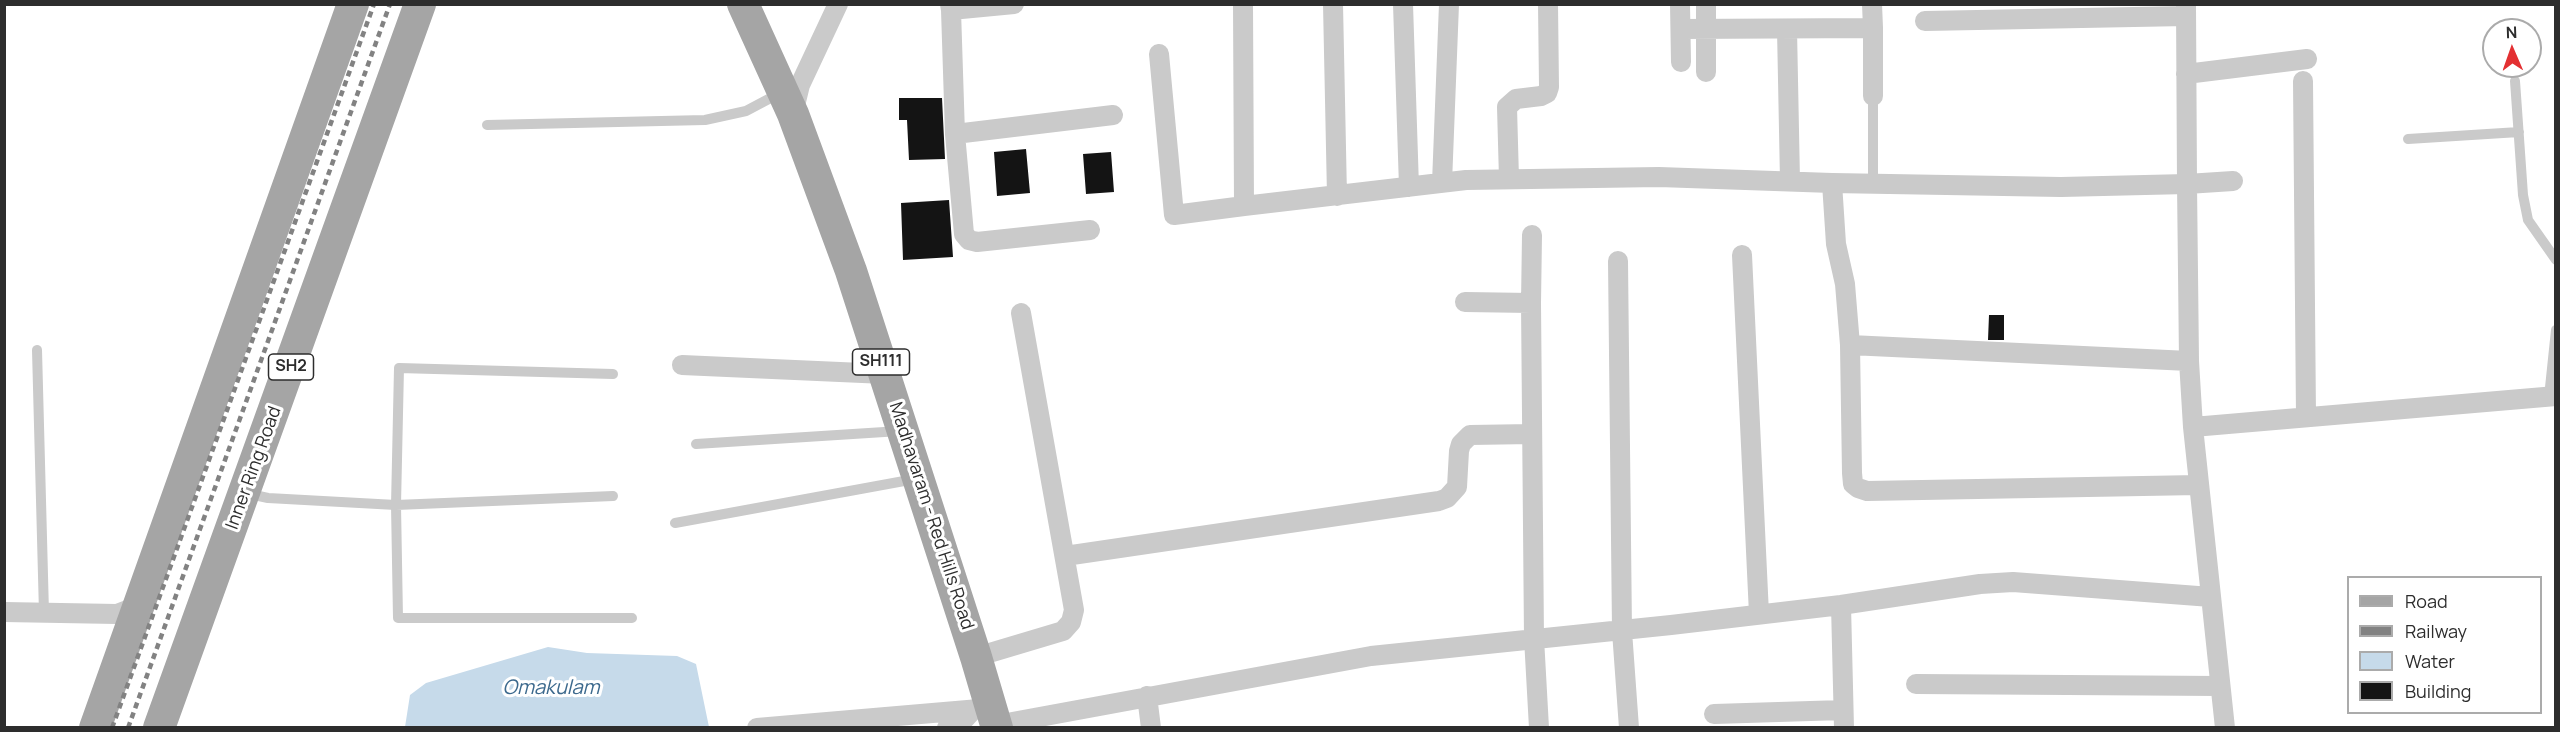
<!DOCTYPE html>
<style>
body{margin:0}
#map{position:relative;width:2560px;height:732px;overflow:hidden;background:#fff;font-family:Manrope,sans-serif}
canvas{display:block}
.frame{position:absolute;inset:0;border:6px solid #2d2d2d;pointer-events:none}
.legend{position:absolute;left:2347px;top:576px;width:195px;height:138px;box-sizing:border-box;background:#fff;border:2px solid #ababab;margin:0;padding:8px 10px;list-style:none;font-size:18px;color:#2d2d2d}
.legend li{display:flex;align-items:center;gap:12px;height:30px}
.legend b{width:30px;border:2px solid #ababab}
.north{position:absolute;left:2482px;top:18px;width:60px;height:60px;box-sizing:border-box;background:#fff;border:2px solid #ababab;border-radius:50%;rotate:358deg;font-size:16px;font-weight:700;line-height:24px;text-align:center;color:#2d2d2d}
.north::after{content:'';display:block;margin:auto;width:21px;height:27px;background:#e33032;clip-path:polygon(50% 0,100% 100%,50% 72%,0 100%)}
</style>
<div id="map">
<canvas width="2560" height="732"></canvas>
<div class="frame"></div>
<ul class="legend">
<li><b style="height:8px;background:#a5a5a5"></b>Road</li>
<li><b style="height:8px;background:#828282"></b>Railway</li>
<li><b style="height:16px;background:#c6daea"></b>Water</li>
<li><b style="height:16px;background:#141414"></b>Building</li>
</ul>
<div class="north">N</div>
</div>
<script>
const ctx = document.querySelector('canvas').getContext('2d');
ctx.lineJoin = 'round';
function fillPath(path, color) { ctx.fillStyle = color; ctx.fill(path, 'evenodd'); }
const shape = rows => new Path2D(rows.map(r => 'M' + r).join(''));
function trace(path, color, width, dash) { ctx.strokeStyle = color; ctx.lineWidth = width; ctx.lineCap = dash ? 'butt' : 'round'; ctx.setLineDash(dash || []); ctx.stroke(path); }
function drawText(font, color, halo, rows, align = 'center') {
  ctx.font = font + ' Manrope,sans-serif'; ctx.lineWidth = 6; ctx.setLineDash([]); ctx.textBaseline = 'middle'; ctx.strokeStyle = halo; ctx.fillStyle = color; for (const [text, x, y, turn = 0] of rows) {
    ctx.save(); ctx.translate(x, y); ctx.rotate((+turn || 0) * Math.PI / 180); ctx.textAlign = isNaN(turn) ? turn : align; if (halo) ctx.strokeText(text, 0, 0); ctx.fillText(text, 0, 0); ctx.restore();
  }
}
fillPath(shape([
 [548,647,587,653,677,656,696,664,709,727,405,727,410,695,426,683]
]), '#c6daea');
fillPath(shape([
 [899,98,942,98,945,159,909,160,907,120,899,120],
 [1026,149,1030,193,997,196,994,152],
 [1111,152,1114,192,1086,194,1083,154],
 [949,200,953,257,903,260,901,203],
 [1989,315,2004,315,2004,340,1988,340]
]), '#141414');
trace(shape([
 [2515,81,2523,195,2528,220,2556,260],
 [1873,96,1873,184],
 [487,125,705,120,746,111,780,93],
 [2408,139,2519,132],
 [37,350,44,613],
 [613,374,399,368,396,505,398,618,632,618],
 [2549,397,2556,330],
 [696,444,900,431],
 [245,493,268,498,396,505,613,496],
 [675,523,915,479]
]), '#cacaca', 10);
trace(shape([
 [950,4,951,10,1014,4],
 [1243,4,1244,206,1466,180,1659,177,1832,183,2061,187,2187,184,2189,361,2193,427,2225,728],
 [1333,4,1337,196],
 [1403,4,1409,187],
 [1680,4,1681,62],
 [1706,4,1706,72],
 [2186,5,2187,184,2233,181],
 [951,10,955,134,964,234,969,240,977,242,1090,230],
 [1925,21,2186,16],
 [1873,28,1873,96],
 [1681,29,1873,28,1872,4],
 [1787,29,1790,181],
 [1159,54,1174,215,1244,206],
 [2186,74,2307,59],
 [2303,81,2306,417],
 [793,114,800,85,838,4],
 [955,134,1113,115],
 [1509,179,1507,107,1516,99,1541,96,1547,93,1549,87,1548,4],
 [1442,183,1449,4],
 [1832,183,1836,244,1845,284,1850,345,2189,361],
 [1742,255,1759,614],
 [1618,261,1622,631,1629,728],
 [1465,302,1531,303,1534,638,1539,728],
 [1531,303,1532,235],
 [1850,345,1852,473,1853,484,1858,488,1867,491,2198,485],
 [682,365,885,374],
 [2193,427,2556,396],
 [1065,556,1439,501,1447,498,1457,487,1459,451,1461,444,1470,435,1532,434],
 [1841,605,1844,728],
 [4,612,117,614,140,605],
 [976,657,1063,631,1071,622,1074,610,1021,313],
 [1916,684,2219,686],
 [1147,696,1151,728],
 [1714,714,1843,710],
 [996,725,1371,656,1671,625,1841,605,1980,584,2013,582,2211,597],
 [757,728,991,708],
 [947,728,958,726,974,709]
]), '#cacaca', 20);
trace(shape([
 [743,4,793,114,851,271,976,657,997,728],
 [95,728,353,4],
 [159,728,420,4]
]), '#a5a5a5', 32);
trace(shape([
 [112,728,374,4],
 [128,728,390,4]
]), '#828282', 4.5, [6, 4.5]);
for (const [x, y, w] of [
 [881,362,57],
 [291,367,45]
]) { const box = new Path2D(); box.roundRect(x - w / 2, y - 13, w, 26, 4.5); ctx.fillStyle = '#fff'; ctx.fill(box); trace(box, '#2d2d2d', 1.5); }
drawText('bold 16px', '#2d2d2d', null, [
 ["SH111",881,362],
 ["SH2",291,367]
]);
drawText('18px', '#2d2d2d', '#fff', [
 ["Inner Ring Road",254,468,-70],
 ["Madhavaram - Red Hills Road",931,516,72]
]);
drawText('italic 20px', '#3c698d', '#fff', [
 ["Omakulam",551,688]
]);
</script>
